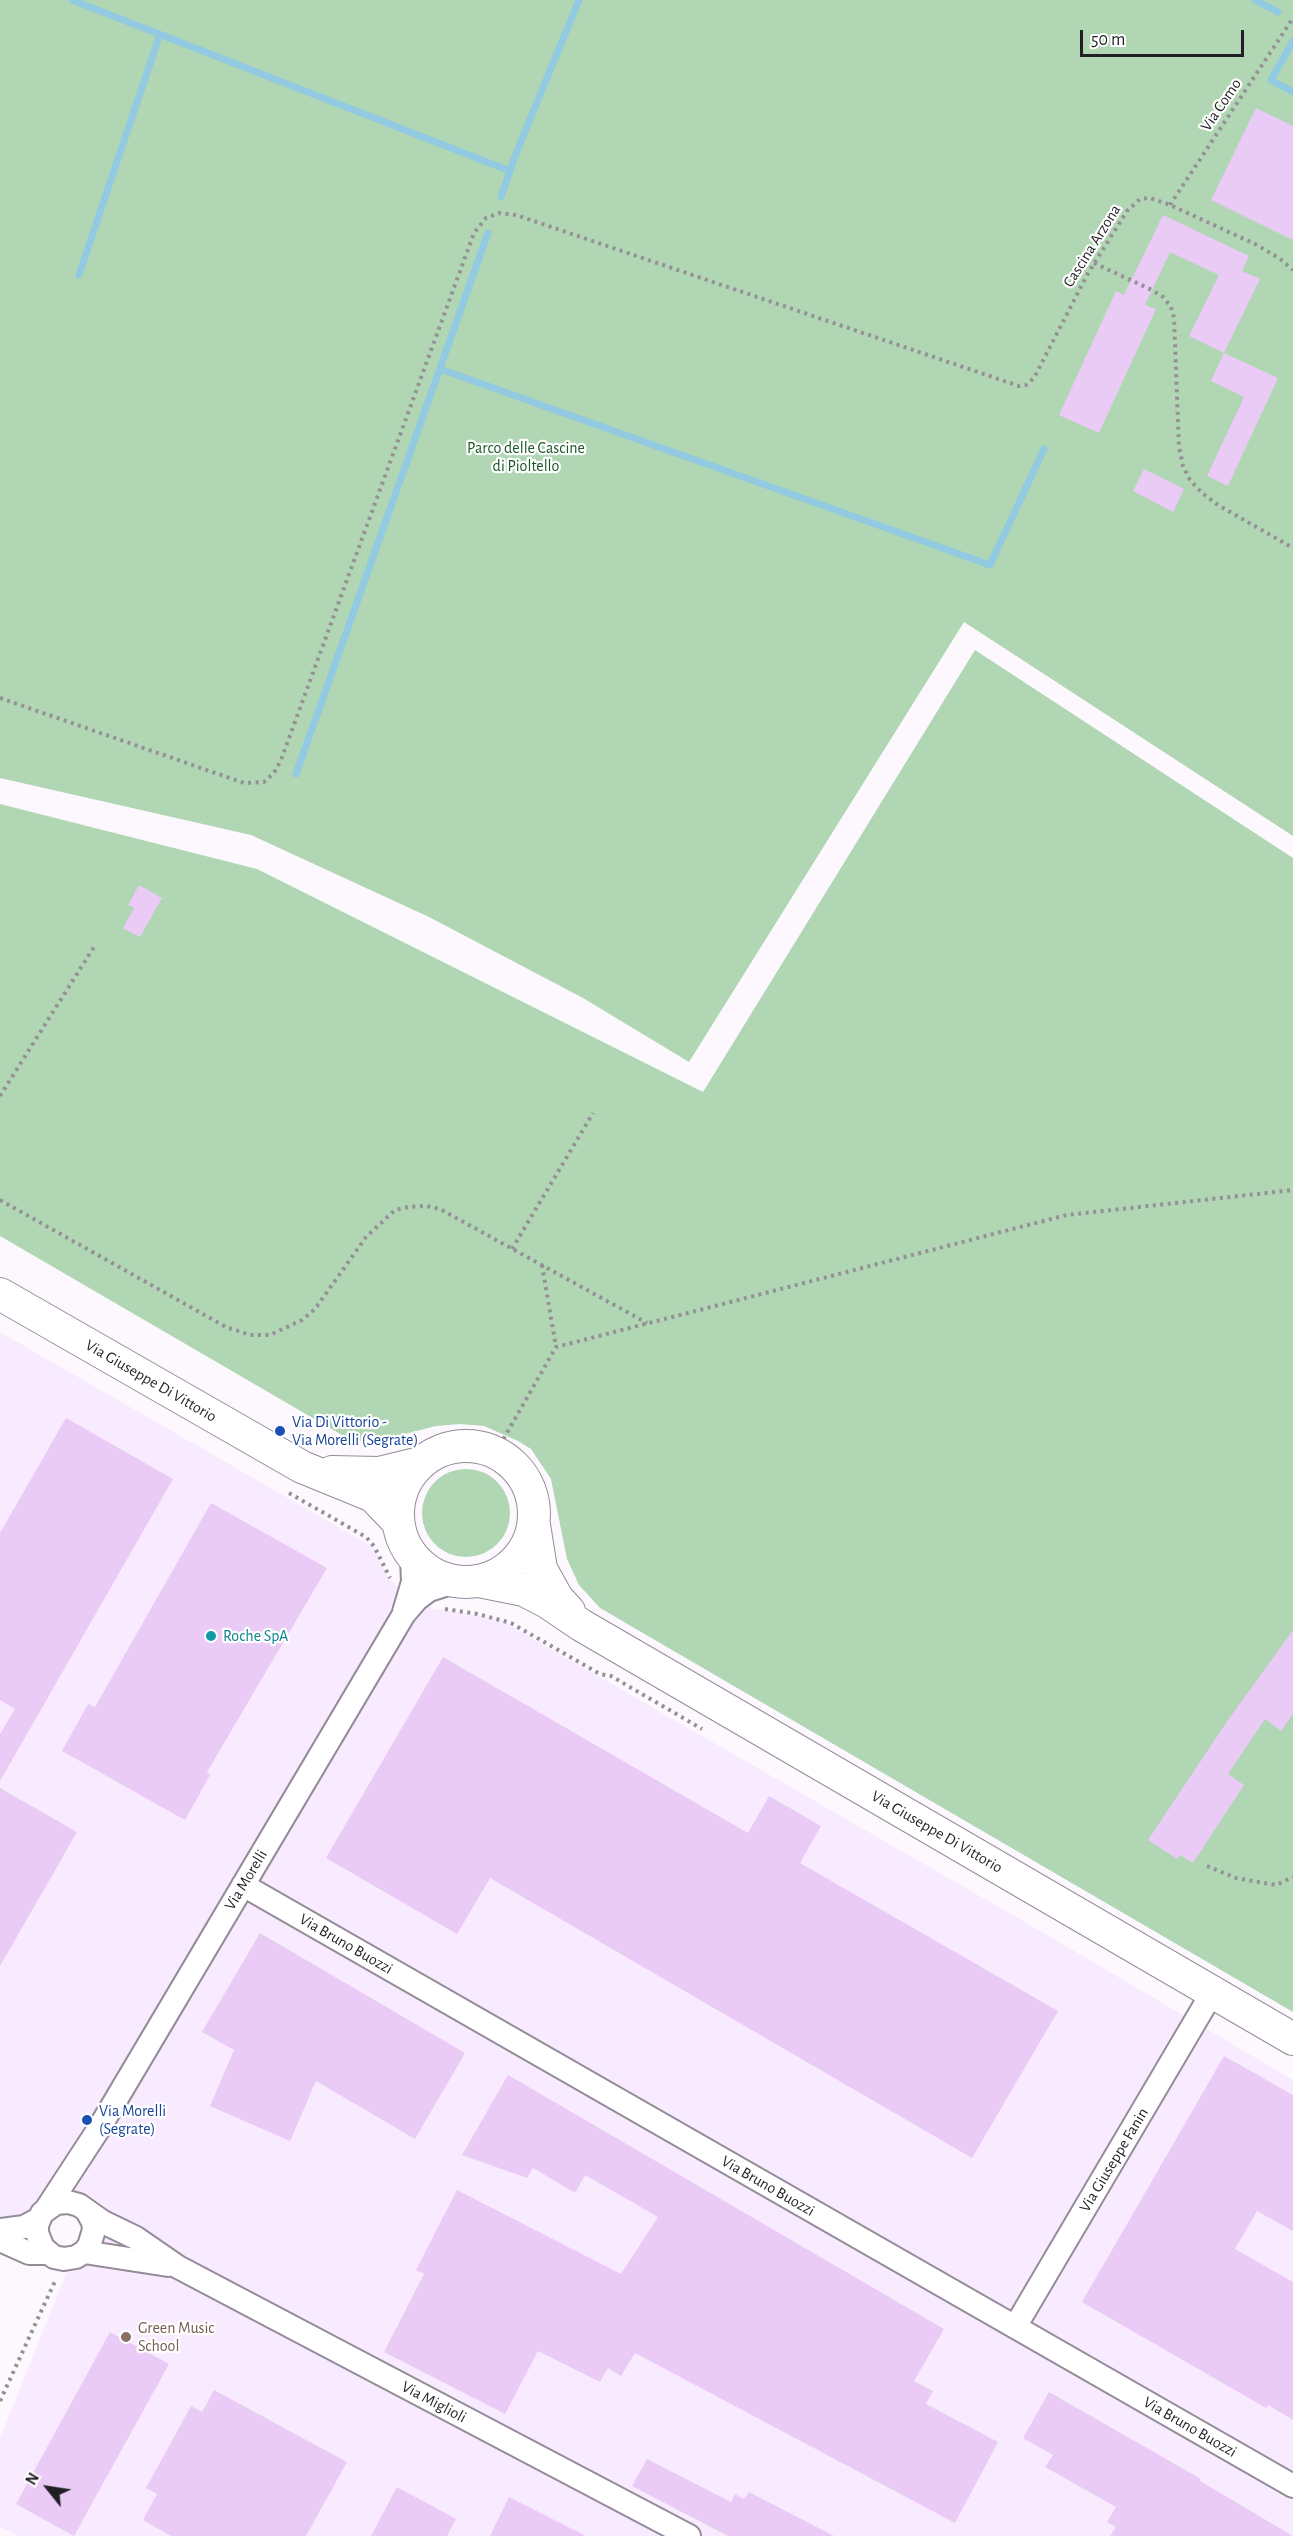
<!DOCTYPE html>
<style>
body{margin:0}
#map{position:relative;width:1293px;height:2536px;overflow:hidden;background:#fcf8fe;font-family:"Alegreya Sans",sans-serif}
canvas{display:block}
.north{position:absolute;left:18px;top:2458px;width:60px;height:60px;-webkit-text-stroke:4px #fff;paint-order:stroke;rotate:300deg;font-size:16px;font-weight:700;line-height:24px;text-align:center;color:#221f24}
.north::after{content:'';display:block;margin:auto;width:21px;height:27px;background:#221f24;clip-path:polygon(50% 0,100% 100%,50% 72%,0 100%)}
.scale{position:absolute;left:1080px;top:30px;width:164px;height:27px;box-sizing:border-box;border:3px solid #221f24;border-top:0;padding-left:8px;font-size:18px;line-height:21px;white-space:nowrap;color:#221f24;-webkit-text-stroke:4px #fff;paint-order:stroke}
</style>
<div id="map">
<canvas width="1293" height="2536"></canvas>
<div class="north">N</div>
<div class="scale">50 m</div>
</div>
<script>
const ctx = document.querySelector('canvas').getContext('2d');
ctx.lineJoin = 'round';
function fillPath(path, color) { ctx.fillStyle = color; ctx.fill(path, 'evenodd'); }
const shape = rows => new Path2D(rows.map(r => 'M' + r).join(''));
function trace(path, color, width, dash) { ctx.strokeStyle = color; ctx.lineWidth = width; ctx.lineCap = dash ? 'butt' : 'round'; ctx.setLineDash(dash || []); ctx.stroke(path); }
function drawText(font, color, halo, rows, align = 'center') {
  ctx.font = font + ' "Alegreya Sans",sans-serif'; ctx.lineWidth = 4.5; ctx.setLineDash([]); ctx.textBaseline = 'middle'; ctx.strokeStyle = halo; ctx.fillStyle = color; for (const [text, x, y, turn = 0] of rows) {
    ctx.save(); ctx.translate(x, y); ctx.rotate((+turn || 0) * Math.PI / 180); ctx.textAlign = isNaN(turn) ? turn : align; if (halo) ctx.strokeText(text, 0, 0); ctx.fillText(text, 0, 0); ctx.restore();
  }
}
fillPath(shape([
 [0,1332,373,1547,388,1578,412,1599,432,1608,499,1619,1037,1929,1293,2080,1293,2536,19,2536,0,2527,0,2438,68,2269,89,2266,103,2239,103,2216,35,2211,0,2230]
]), '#f9ebff');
fillPath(shape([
 [0,0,1293,0,1293,836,964,622,689,1062,583,998,429,917,251,835,0,778],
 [975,650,1293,858,1293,2012,600,1608,579,1585,567,1559,551,1479,531,1449,518,1441,484,1426,460,1424,436,1426,369,1443,347,1438,0,1236,0,804,257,869,703,1092],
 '422 1513a44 44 0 1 1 88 0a44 44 0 1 1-88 0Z'
]), '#b0d6b4');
trace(shape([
 [72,0,510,171],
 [1255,0,1278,12],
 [1293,41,1271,80,1293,92],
 [501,197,515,156,579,0],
 [79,275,160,34],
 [440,369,990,565,1044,449],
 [296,774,488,233]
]), '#91cae1', 7);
fillPath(shape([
 [1256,108,1293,126,1293,240,1211,200],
 [1163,215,1249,256,1242,271,1260,279,1224,353,1189,336,1219,275,1170,252,1145,305,1156,309,1099,433,1059,415,1116,291,1124,295],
 [1224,353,1278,378,1228,486,1207,476,1244,397,1211,381],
 [1144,469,1184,489,1173,512,1133,491],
 [139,885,162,898,140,937,123,928,134,908,128,905],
 [66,1418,173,1479,0,1781,0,1734,15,1709,0,1700,0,1533],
 [211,1503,327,1568,207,1772,210,1775,185,1820,62,1751,88,1704,95,1707],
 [1293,1630,1293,1714,1281,1731,1265,1719,1228,1774,1244,1785,1193,1863,1180,1855,1177,1859,1148,1840,1228,1720],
 [443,1657,748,1833,769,1796,821,1826,800,1863,1058,2011,972,2158,490,1878,457,1934,326,1858],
 [0,1788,77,1832,0,1966],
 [260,1933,465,2053,415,2139,316,2081,290,2141,210,2106,234,2050,202,2032],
 [1224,2056,1293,2095,1293,2231,1257,2211,1235,2249,1293,2282,1293,2420,1268,2405,1266,2408,1082,2302],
 [508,2075,944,2329,914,2381,933,2391,926,2404,998,2442,955,2523,635,2353,621,2376,608,2368,600,2382,538,2351,505,2414,384,2352,424,2274,416,2270,457,2190,621,2274,658,2217,585,2175,575,2193,533,2168,527,2178,462,2155],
 [110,2332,169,2364,74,2536,16,2504],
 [214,2390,347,2462,306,2536,171,2536,143,2520,157,2494,146,2488,191,2406,202,2412],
 [1049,2392,1201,2479,1200,2481,1293,2536,1110,2536,1116,2527,1107,2522,1116,2507,1045,2467,1053,2455,1023,2438],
 [647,2459,731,2502,735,2494,744,2499,749,2492,834,2536,728,2536,632,2486],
 [397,2487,456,2519,447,2536,371,2536],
 [509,2497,586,2536,490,2536]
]), '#e9cbf6');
const street = shape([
 [404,1612,413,1582,412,1557],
 [243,1885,1293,2486],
 [47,2208,98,2130,404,1614,417,1599,429,1590,454,1582],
 [87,2211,93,2222,94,2230,89,2246,84,2252,76,2257,64,2259,54,2257,43,2248,37,2233,37,2225,42,2213,56,2203,68,2202,79,2205,103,2222,136,2238,178,2267,689,2536],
 [0,2230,24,2227,39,2219],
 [0,2240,29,2253,47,2253],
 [84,2252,168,2265],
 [1015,2327,1212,1993]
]);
const secondary = shape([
 [0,1294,302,1467,373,1496,398,1522],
 '398 1514a68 68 0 1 1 136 0a68 68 0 1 1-136 0Z',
 [332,1472,379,1473,420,1463],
 [534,1525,541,1569,557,1598,569,1611],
 [479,1581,524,1590,547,1602,581,1625,1293,2039]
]);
trace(street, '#958c99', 26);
trace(secondary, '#958c99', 34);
trace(shape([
 [1170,205,1293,18],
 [1094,263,1152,290,1163,297,1171,307,1174,318,1179,447,1183,466,1190,480,1201,492,1218,505,1293,548],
 [0,698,244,783,264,782,274,773,281,760,474,233,486,218,500,213,516,215,1019,386,1026,385,1034,378,1087,275,1127,211,1140,199,1150,198,1170,205,1255,244,1279,258,1293,270],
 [0,1096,94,947],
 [0,1200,226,1327,250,1335,270,1335,302,1320,315,1309,366,1237,395,1210,408,1207,426,1206,440,1209,647,1323],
 [512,1249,593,1113],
 [542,1265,556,1347],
 [496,1452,556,1347,1067,1215,1293,1190],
 [289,1493,366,1537,374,1546,390,1578],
 [445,1609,478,1614,511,1623,600,1674,611,1676,702,1729],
 [1207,1866,1236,1878,1276,1885,1293,1877],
 [0,2401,56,2279]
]), '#949196', 4, [3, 4.5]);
trace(street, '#fff', 22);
trace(secondary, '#fff', 32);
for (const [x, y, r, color] of [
 [280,1431,6,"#1a4fb4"],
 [211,1636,6,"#0f9aa8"],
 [87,2120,6,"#1a4fb4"],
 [126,2337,6,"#8d6e63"]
]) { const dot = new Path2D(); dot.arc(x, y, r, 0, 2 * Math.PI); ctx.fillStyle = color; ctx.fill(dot); trace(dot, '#fff', 2); }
drawText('16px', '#221f24', '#fff', [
 ["Via Como",1221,105,-56],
 ["Cascina Arzona",1092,246,-58],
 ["Via Giuseppe Di Vittorio",151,1381,30],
 ["Via Giuseppe Di Vittorio",937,1832,30],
 ["Via Morelli",246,1880,-59],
 ["Via Bruno Buozzi",346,1944,30],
 ["Via Giuseppe Fanin",1114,2160,-59],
 ["Via Bruno Buozzi",768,2186,30],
 ["Via Miglioli",434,2402,28],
 ["Via Bruno Buozzi",1190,2427,30]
]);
drawText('16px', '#1b5628', '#fff', [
 ["Parco delle Cascine",526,448],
 ["di Pioltello",526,466]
]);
drawText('16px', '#164399', '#fff', [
 ["Via Di Vittorio -",292,1422],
 ["Via Morelli (Segrate)",292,1440],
 ["Via Morelli",99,2111],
 ["(Segrate)",99,2129]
], 'left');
drawText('16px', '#0d838f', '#fff', [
 ["Roche SpA",223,1636]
], 'left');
drawText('16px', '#785e54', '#fff', [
 ["Green Music",138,2328],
 ["School",138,2346]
], 'left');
</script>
